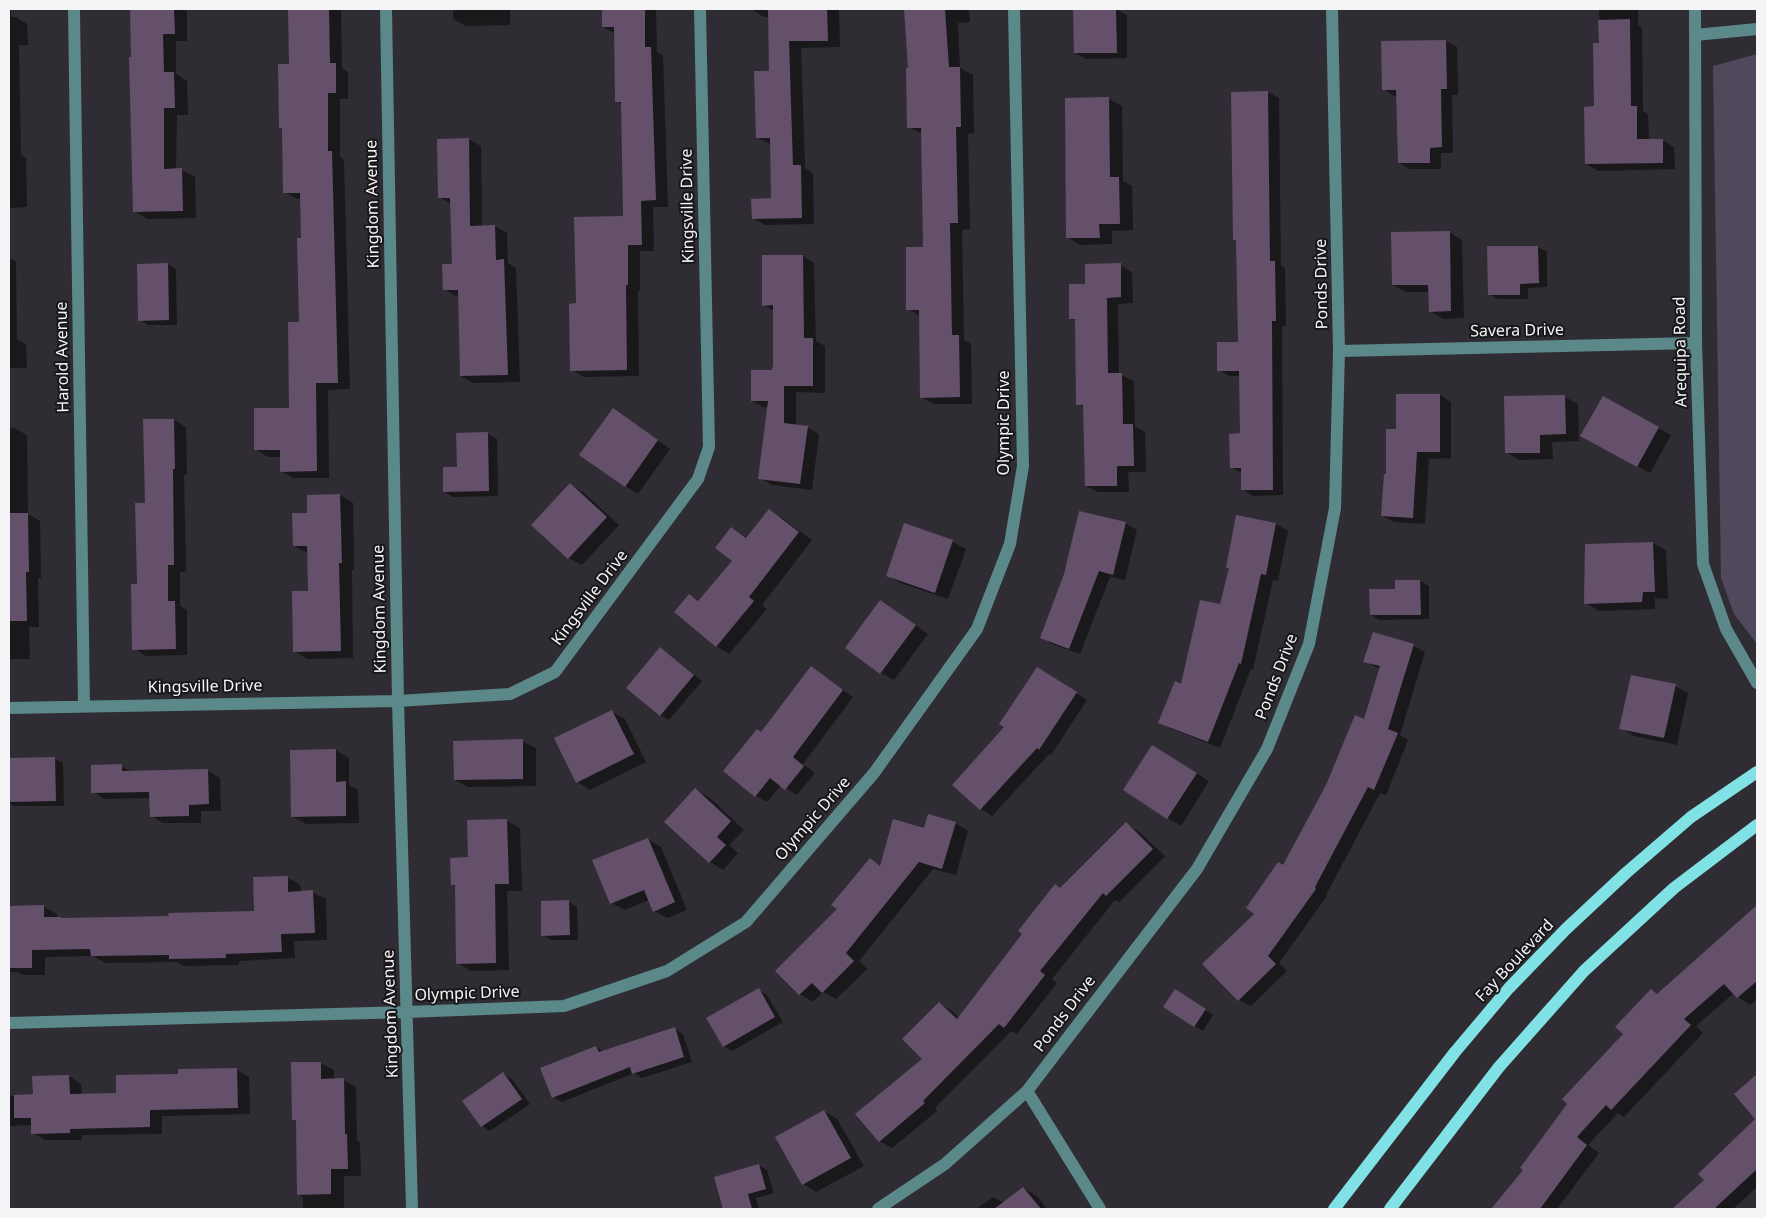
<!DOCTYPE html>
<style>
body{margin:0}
#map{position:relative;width:1766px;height:1218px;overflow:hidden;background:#2f2d33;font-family:"Noto Sans",sans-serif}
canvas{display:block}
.frame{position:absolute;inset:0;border:10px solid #f5f4f7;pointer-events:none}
</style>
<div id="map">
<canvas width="1766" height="1218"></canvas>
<div class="frame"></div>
</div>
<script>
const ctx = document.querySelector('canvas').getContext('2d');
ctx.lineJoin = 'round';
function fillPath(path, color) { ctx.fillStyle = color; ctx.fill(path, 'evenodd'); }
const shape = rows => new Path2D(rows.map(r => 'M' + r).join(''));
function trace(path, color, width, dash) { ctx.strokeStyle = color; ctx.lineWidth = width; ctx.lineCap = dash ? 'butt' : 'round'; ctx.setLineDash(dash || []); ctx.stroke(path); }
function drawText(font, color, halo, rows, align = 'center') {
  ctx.font = font + ' "Noto Sans",sans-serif'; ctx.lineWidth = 4; ctx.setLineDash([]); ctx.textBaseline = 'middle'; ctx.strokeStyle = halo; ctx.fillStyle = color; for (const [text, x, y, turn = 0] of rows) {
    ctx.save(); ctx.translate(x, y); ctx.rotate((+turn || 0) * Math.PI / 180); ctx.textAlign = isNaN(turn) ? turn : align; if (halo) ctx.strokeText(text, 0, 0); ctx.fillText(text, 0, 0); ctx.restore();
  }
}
fillPath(shape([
 [1757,54,1757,644,1734,614,1721,578,1713,66]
]), '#4f495b');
fillPath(shape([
 [9,9,11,9,11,17,16,17,27,24,28,45,19,45,21,155,26,158,27,207,9,208],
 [131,9,187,9,187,41,176,41,176,74,187,81,188,115,177,115,176,170,182,170,195,177,196,218,147,219,134,211],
 [289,9,341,9,342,68,348,72,348,99,340,99,340,157,344,160,350,389,328,390,329,478,293,478,281,471,281,457,268,457,256,450,290,409,300,323,302,199,297,199,284,192,283,129,280,127,290,65],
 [453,9,510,9,510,25,466,26,453,19],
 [603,9,656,9,657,52,663,55,668,207,653,207,654,251,640,251,640,291,638,291,639,376,584,377,572,370,577,305,624,217,622,104,616,101,615,34,603,27],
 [752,9,836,9,839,10,840,47,801,48,805,168,813,173,814,224,765,225,753,218,773,200,772,145,758,138,770,72,769,17,764,17,752,10],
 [906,9,969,9,970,22,958,23,960,68,973,75,974,133,968,134,970,229,962,230,964,340,971,344,972,404,934,404,921,397,920,316,908,309,924,248,922,134,909,127,909,69],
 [1074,9,1116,9,1127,15,1127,58,1086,59,1075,53],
 [1599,9,1638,9,1638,25,1642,28,1643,111,1648,114,1649,141,1662,140,1674,147,1675,169,1598,171,1586,164,1596,108,1600,44],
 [1446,41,1457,47,1458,95,1452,95,1453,153,1441,153,1441,169,1410,169,1399,163,1398,96,1394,96,1383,89],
 [1268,92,1279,98,1281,265,1285,268,1286,326,1282,326,1283,495,1253,496,1242,489,1242,473,1231,467,1241,435,1240,376,1229,376,1219,370,1239,343],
 [1109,99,1122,106,1123,181,1132,186,1133,230,1112,231,1112,244,1080,245,1067,237],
 [468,139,481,146,482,226,495,226,507,233,508,263,516,268,520,382,473,383,461,376,459,296,456,296,444,289,453,265,451,204,439,197],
 [1449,232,1462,240,1464,318,1443,319,1430,311,1430,292,1406,292,1393,285],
 [1538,247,1547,252,1547,287,1528,288,1528,299,1498,299,1489,294,1488,248],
 [803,256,814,263,816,341,825,346,825,393,796,392,796,426,807,427,819,434,812,490,772,485,760,478,768,407,764,407,752,401,773,371,774,365,774,311,764,305],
 [9,258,16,262,17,339,26,344,27,368,9,368],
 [168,264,176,269,177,325,148,325,140,320],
 [1120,265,1132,272,1133,303,1118,304,1119,374,1134,381,1135,426,1145,432,1146,472,1128,472,1129,492,1098,492,1086,486,1085,408,1078,404,1076,321,1071,318,1086,285],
 [9,385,10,428,14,428,27,435,28,514,40,521,41,578,38,578,39,627,29,627,30,659,9,659],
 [1440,395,1451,402,1451,458,1429,459,1425,524,1394,522,1382,516,1387,475,1397,430],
 [1565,397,1578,404,1579,441,1552,442,1553,459,1519,460,1506,452],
 [613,410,670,449,638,494,625,486],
 [174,420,186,427,187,475,184,475,186,571,180,572,180,606,187,610,187,655,146,656,134,649,138,585,146,504,145,421],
 [1658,428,1671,435,1650,473,1595,443],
 [457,434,488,434,497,439,498,496,453,497,445,492,458,468],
 [570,485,583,492,619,525,582,565,569,558],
 [340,495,353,503,354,570,352,570,353,658,307,659,294,651,309,592,307,553,294,546,308,514,308,496],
 [769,510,782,518,812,540,762,605,767,609,729,654,716,646,689,595,699,601,733,561,732,528,748,538],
 [1125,523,1137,530,1125,580,1110,577,1080,654,1052,644,1041,637],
 [1276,524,1288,531,1278,581,1273,580,1253,670,1251,669,1220,748,1172,729,1160,723,1182,685,1221,605],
 [905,525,953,542,966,549,948,599,900,583,887,575],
 [1653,543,1666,550,1668,599,1655,598,1655,609,1599,611,1586,603],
 [1396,581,1420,581,1429,586,1429,619,1379,620,1371,615,1397,590],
 [881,601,928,634,894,680,881,673],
 [1373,633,1414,646,1425,652,1400,735,1408,740,1386,795,1380,793,1326,895,1327,896,1279,963,1287,971,1251,1006,1239,1000,1256,914,1284,867,1364,721,1380,669,1365,661],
 [661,649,669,654,702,681,669,720,660,715],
 [811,668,853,697,803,764,815,773,797,795,781,785,767,802,756,796],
 [1048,675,1087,700,1051,755,1049,754,992,816,981,809,954,784,1006,727],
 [1675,686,1688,693,1677,745,1634,736,1621,728],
 [612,712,625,719,646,762,590,790,577,782],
 [522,741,536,748,536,786,468,787,455,780],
 [336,750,349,758,349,785,358,790,359,823,306,824,293,817],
 [1165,754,1209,781,1181,826,1125,790],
 [54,758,63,763,64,806,14,806,9,803,9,759],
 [121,766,132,772,208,771,220,778,221,811,201,811,201,823,163,823,151,816,151,798,105,799,93,792],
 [696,790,709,797,744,830,729,845,738,853,723,870,710,862,666,822],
 [507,821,520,828,522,891,507,891,509,970,471,971,458,963,456,887,452,884,470,858],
 [955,823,968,831,956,875,933,869,859,961,867,969,836,999,823,992,813,1002,800,994,777,971,839,909,870,859,881,866,924,829],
 [1126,824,1138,831,1165,856,1119,902,1115,900,1052,979,1057,983,1017,1034,1011,1031,935,1108,937,1111,892,1148,879,1141,924,1059,939,1004,952,1011,959,1018,1024,934,1060,889],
 [647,839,661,847,687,910,667,918,654,911,649,900,625,910,611,903],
 [287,877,300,885,301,892,312,892,326,899,327,940,294,941,295,958,239,961,239,965,184,966,177,962,105,963,93,956,45,957,45,975,23,975,17,972,9,972,9,907,44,907,57,914,57,918,64,919,170,917,255,913],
 [569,902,577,907,578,940,551,940,543,935],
 [1757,910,1757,999,1750,1005,1738,997,1734,993,1696,1026,1703,1033,1624,1117,1618,1113,1588,1145,1599,1153,1557,1209,1493,1209,1525,1170,1624,1034,1651,990,1658,994,1748,916],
 [759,990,767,995,783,1022,732,1051,723,1046],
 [1184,996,1213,1015,1203,1031,1194,1026],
 [675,1029,683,1034,692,1062,642,1078,634,1073,562,1102,553,1097,596,1047,604,1052],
 [320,1063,334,1070,334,1080,343,1080,356,1087,357,1141,360,1143,361,1176,344,1176,344,1209,303,1209,303,1197,298,1194,297,1121,293,1119],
 [237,1070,249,1077,250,1114,162,1116,162,1134,82,1135,82,1140,45,1140,33,1133,33,1125,9,1126,9,1096,34,1096,34,1077,69,1076,81,1084,82,1095,118,1094,180,1075],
 [503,1074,512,1079,530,1104,490,1131,482,1126,464,1101],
 [1757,1076,1757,1187,1733,1209,1674,1209,1706,1180,1699,1174,1757,1119,1736,1095],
 [824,1111,837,1119,864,1166,816,1192,803,1184],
 [759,1165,767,1170,774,1193,756,1198,759,1209,724,1209,715,1178],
 [1023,1188,1037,1196,1047,1209,976,1209,993,1197,1004,1203]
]), '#0007');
fillPath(shape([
 [130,9,174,9,175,34,163,34,164,72,174,72,175,108,164,108,164,169,182,168,183,211,133,212,129,57,131,57],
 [288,9,329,9,330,63,336,63,336,93,328,93,328,151,332,151,338,383,316,383,317,471,280,472,280,450,254,450,254,408,289,408,288,322,299,322,297,238,301,238,300,193,283,193,282,128,279,128,278,64,289,64],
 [602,9,645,9,645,47,651,47,656,200,641,201,642,245,628,245,628,285,626,285,627,370,570,371,569,304,576,303,574,217,623,216,621,102,615,102,614,27,602,27],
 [768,9,827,9,828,41,789,41,793,165,801,165,802,218,752,219,751,199,771,198,770,138,756,138,754,71,769,71],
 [904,9,945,9,949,67,960,67,961,127,956,127,958,223,950,223,952,335,959,335,960,397,920,398,919,310,906,310,906,247,923,247,921,128,907,128,906,68,908,68],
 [1073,9,1116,9,1117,53,1074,53],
 [1630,19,1631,106,1637,106,1637,139,1663,139,1663,163,1585,164,1584,107,1594,106,1593,43,1599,43,1598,20],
 [1446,40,1447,89,1441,89,1442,147,1430,148,1430,163,1398,163,1396,90,1382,90,1381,41],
 [1268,91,1270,261,1275,261,1276,321,1272,321,1273,490,1241,490,1241,468,1230,468,1229,434,1240,433,1239,371,1217,371,1217,342,1238,342,1236,240,1233,240,1231,92],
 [1109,97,1110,177,1119,177,1120,224,1099,224,1100,238,1066,238,1065,98],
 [469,138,470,226,495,225,496,260,504,259,508,375,460,376,458,290,443,290,442,264,452,264,450,198,438,198,437,139],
 [1450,231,1451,311,1429,312,1428,285,1392,285,1391,232],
 [1487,246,1538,246,1539,283,1520,284,1520,295,1488,295],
 [762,255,803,255,804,338,813,338,813,386,784,386,784,423,808,426,800,484,758,479,768,401,751,401,751,370,772,370,773,365,773,305,762,306],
 [168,263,169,320,138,321,137,264],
 [1121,263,1121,297,1107,298,1108,373,1122,373,1123,424,1133,424,1134,466,1117,466,1117,486,1085,486,1083,405,1076,405,1075,319,1069,319,1069,284,1085,284,1085,264],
 [1396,394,1440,394,1440,452,1417,452,1413,518,1381,516,1384,474,1386,474,1386,429,1396,429],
 [1565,395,1566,434,1540,435,1540,453,1505,453,1504,396],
 [1603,396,1659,427,1637,467,1580,436],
 [613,408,658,440,625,487,579,455],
 [143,419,174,419,175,469,173,469,174,565,168,565,168,601,175,601,176,649,132,650,131,584,137,584,135,503,145,503],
 [488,432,489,491,443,492,443,467,457,467,456,433],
 [570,483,607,517,568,559,531,525],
 [340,494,342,563,339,563,341,651,293,652,292,591,308,591,307,546,293,546,292,513,307,513,307,495],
 [769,509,799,532,749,597,754,601,716,647,674,612,689,594,698,601,732,561,715,548,731,527,746,538],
 [1079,511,1126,522,1113,575,1099,571,1069,649,1040,638,1064,574],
 [9,513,28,513,29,572,26,572,27,621,9,621],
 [1236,515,1276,523,1266,575,1261,574,1241,664,1239,663,1208,742,1158,723,1175,681,1181,684,1200,600,1220,604,1229,568,1226,568],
 [904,523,953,540,935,593,886,576],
 [1653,542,1655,592,1643,592,1642,602,1584,604,1585,544],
 [1395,580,1420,580,1421,615,1370,615,1369,589,1395,589],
 [880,600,916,625,880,674,845,648],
 [1373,632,1414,644,1388,729,1398,733,1374,790,1368,787,1315,887,1316,889,1268,956,1276,964,1238,1001,1202,964,1254,914,1246,908,1278,862,1283,865,1326,785,1355,715,1364,719,1380,666,1363,662],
 [660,647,694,675,660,716,626,688],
 [811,666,843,690,793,757,804,766,785,790,770,778,755,797,723,771,757,729,761,732],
 [1037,667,1077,692,1039,750,1037,748,980,810,952,785,1004,727,999,724],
 [1631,675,1676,684,1664,738,1619,729],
 [612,710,634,754,576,783,554,738],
 [523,739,523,779,454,780,453,741],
 [1152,745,1197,773,1167,819,1123,790],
 [336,749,336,782,346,781,346,816,291,817,290,750],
 [55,757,56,801,9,802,9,758],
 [122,764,122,771,208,769,209,804,189,805,189,816,150,817,149,792,91,793,91,765],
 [695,788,731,821,717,837,726,845,709,863,664,822],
 [928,814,956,822,942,869,919,862,846,953,854,961,822,993,812,983,799,995,775,971,837,909,831,905,870,858,880,866,893,819,924,828],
 [507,819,509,884,495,884,496,963,456,964,455,885,451,885,450,858,468,857,467,820],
 [1126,822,1153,849,1106,896,1103,893,1040,971,1045,975,1004,1028,999,1024,923,1101,925,1103,879,1142,855,1114,922,1059,902,1039,939,1002,957,1019,1022,934,1018,931,1055,884,1060,888],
 [648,838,675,902,653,912,644,890,610,904,592,860],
 [288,876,288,892,313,890,315,933,281,934,282,952,226,954,226,958,169,959,169,955,91,956,90,949,32,950,32,968,9,968,9,906,44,905,44,917,61,917,61,918,169,916,168,913,254,911,253,877],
 [569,900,570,935,541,936,541,901],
 [1757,905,1757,981,1737,998,1724,984,1684,1019,1691,1025,1611,1110,1606,1105,1577,1137,1587,1145,1540,1209,1491,1209,1523,1170,1520,1168,1567,1104,1562,1099,1623,1034,1615,1027,1651,989,1657,994],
 [759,988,775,1017,723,1047,706,1018],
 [1175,989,1206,1009,1194,1027,1163,1007],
 [675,1027,684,1057,632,1074,630,1067,552,1098,540,1068,596,1046,599,1052],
 [291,1062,321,1062,321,1079,344,1078,345,1134,347,1134,348,1169,331,1169,331,1194,297,1195,296,1120,292,1120],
 [237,1068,238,1108,150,1110,150,1127,70,1129,70,1133,31,1134,31,1118,14,1118,14,1095,33,1094,32,1076,69,1075,70,1094,116,1093,116,1075,178,1074,178,1069],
 [503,1072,522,1099,481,1127,462,1101],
 [1757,1074,1757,1169,1714,1209,1672,1209,1704,1180,1698,1174,1755,1119,1734,1094],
 [824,1110,851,1158,802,1185,775,1137],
 [759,1164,766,1189,748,1194,752,1209,723,1209,714,1177],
 [1023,1187,1041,1209,994,1209]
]), '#64506b');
trace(shape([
 [74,9,84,705],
 [386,9,398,701,412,1209],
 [1695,9,1696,343,1703,564,1726,629,1757,683],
 [1695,35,1757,29],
 [1339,351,1696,343],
 [9,708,398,701,510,694,555,672,698,479,709,447,700,9],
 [9,1023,407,1012,564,1006,667,971,746,922,874,773,977,629,1010,544,1023,466,1014,9],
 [1027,1091,1100,1209],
 [878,1209,945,1164,1027,1091,1197,869,1267,749,1309,644,1335,508,1339,351,1332,9]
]), '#5b8889', 12);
trace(shape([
 [1334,1209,1455,1052,1509,988,1566,929,1626,873,1691,817,1757,772],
 [1390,1209,1499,1067,1584,971,1674,888,1757,825]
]), '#80e2e5', 12);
drawText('16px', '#f5f4f7', '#171619', [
 ["Kingdom Avenue",373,204,-91],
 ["Kingsville Drive",688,206,-91],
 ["Ponds Drive",1322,284,-91],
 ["Savera Drive",1517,331,-1],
 ["Arequipa Road",1681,352,-91],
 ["Harold Avenue",63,357,-91],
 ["Olympic Drive",1004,423,-90],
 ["Kingsville Drive",590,598,-53],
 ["Kingdom Avenue",380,609,-91],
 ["Ponds Drive",1277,677,-69],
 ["Kingsville Drive",205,687,-1],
 ["Olympic Drive",813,819,-49],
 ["Fay Boulevard",1515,961,-47],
 ["Olympic Drive",467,994,-2],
 ["Kingdom Avenue",391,1014,-92],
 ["Ponds Drive",1065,1014,-53]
]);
</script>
